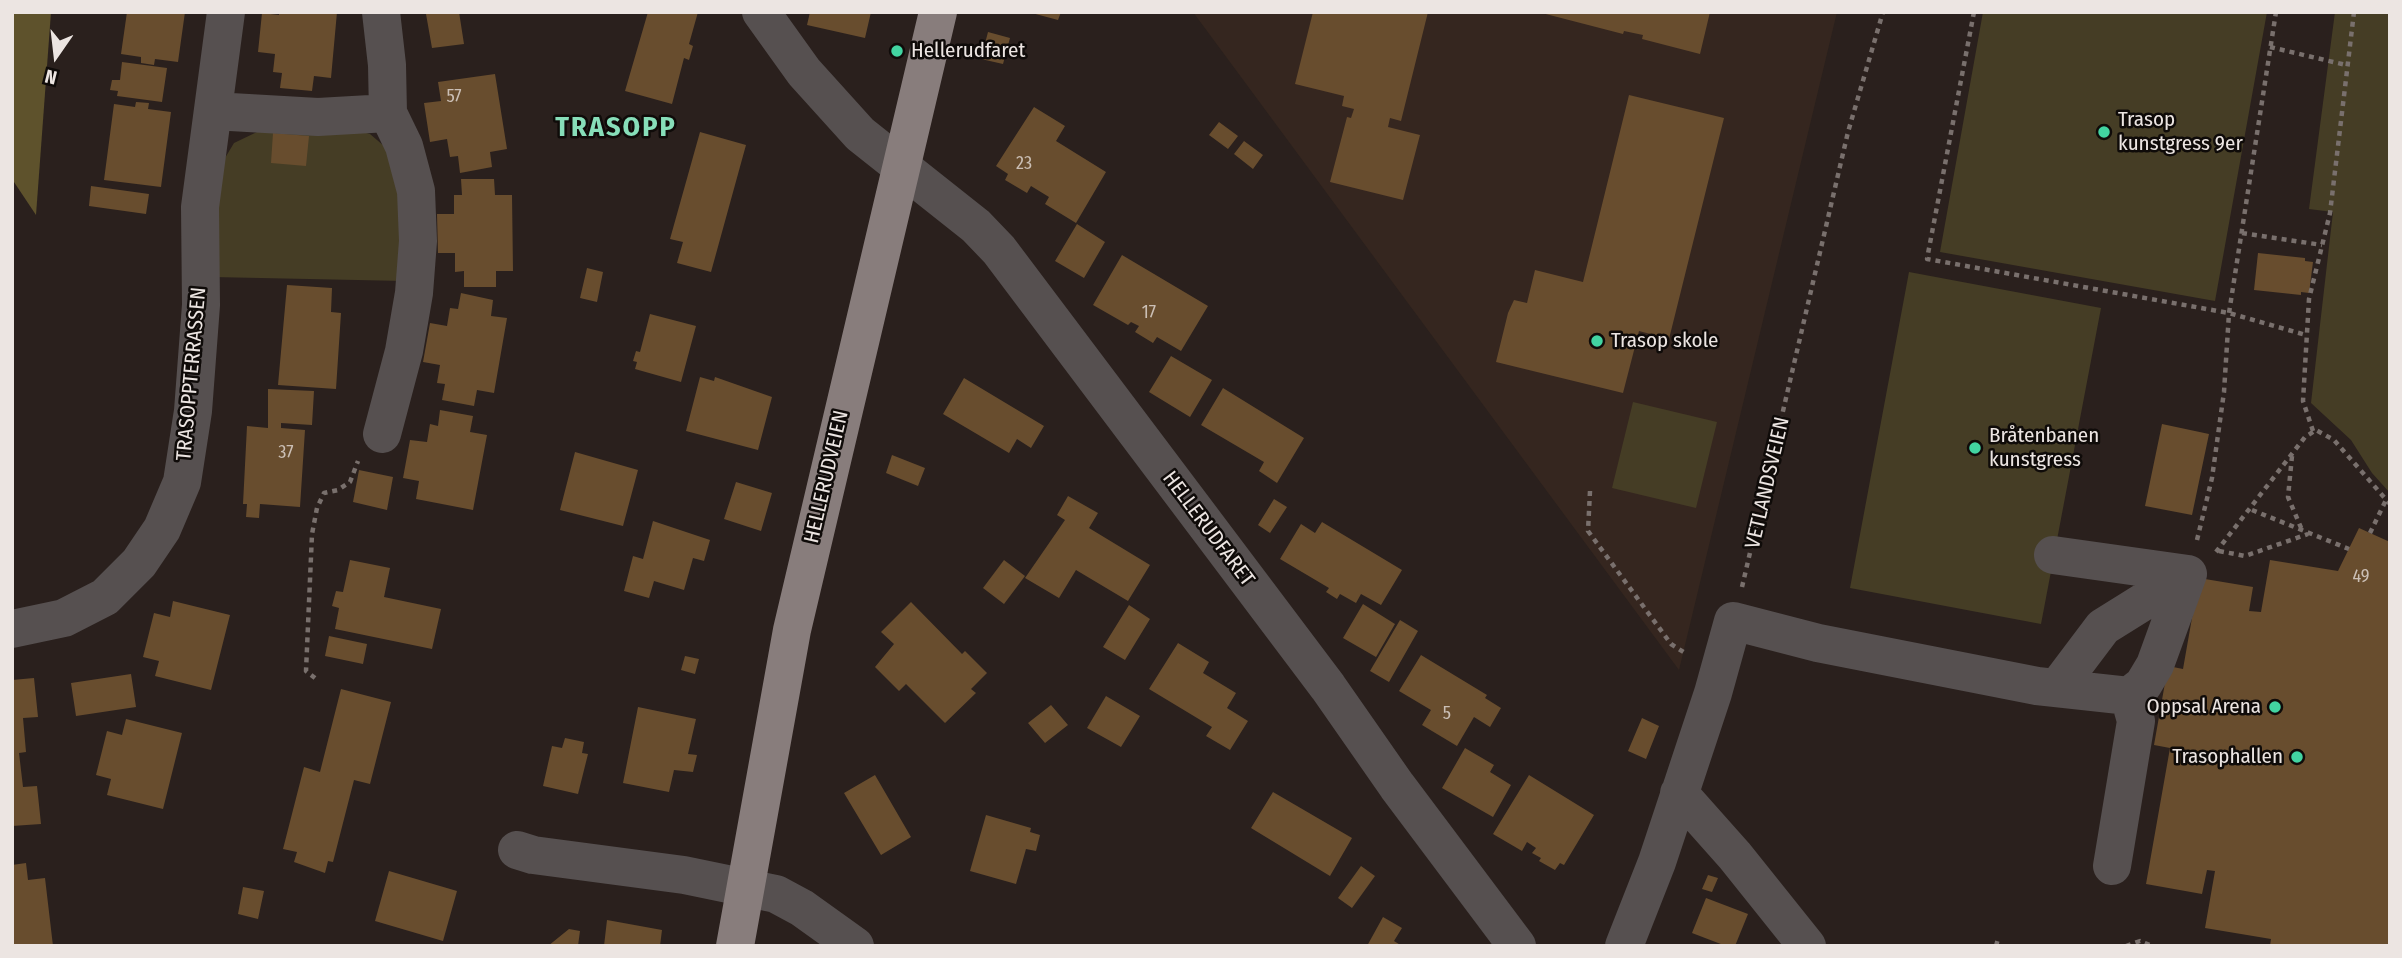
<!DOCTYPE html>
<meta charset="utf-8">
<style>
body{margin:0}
#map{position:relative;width:2402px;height:958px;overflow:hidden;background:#2a201d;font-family:"Fira Sans Condensed",sans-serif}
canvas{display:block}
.frame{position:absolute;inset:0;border:14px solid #ece5e2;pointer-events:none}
.north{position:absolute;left:21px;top:21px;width:70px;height:70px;-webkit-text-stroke:5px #0f0b09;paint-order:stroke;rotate:194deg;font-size:19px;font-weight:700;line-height:28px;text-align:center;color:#ece5e2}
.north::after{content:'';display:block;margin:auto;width:24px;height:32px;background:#ece5e2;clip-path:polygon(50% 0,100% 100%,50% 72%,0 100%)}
</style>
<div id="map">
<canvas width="2402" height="958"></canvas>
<div class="frame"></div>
<div class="north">N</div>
</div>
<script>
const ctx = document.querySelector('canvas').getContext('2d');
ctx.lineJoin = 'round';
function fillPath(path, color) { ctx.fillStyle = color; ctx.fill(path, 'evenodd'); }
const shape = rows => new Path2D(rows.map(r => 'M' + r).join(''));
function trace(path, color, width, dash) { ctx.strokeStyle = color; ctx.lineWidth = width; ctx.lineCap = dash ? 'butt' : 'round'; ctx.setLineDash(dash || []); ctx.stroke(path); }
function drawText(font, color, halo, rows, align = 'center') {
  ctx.font = font + ' "Fira Sans Condensed",sans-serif'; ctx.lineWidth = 5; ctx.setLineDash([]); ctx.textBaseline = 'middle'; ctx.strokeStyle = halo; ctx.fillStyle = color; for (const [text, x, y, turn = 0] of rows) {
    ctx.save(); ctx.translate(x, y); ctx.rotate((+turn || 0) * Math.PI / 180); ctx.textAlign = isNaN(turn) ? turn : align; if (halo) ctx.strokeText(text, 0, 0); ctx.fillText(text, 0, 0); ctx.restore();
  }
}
fillPath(shape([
 [1193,12,1837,12,1679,670]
]), '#35261f');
fillPath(shape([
 [1983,12,2267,12,2215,301,1940,252],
 [2335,12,2390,12,2390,493,2372,473,2351,440,2311,403,2333,212,2309,209],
 [349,128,370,134,391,152,403,181,405,281,212,277,216,173,234,143,257,132],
 [1909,272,2101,308,2041,624,1850,588],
 [1633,402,1717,422,1696,508,1612,488]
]), '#453d25');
fillPath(shape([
 [12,12,51,12,36,215,12,179]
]), '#5e522c');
fillPath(shape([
 [127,12,185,12,178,62,155,59,154,65,141,63,141,57,121,54],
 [279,12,337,12,331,78,314,76,312,91,280,88,282,73,273,72,275,54,258,52,262,13,279,15],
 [438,12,459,12,464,44,432,48,426,14],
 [648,12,698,12,689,44,693,46,689,60,684,58,672,104,625,91],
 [810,12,871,12,865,38,807,25],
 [1028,12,1061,12,1058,20],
 [1313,12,1428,12,1401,121,1390,118,1388,127,1420,135,1403,200,1330,182,1347,117,1351,118,1354,109,1342,106,1344,96,1295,84],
 [1538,12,1710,12,1700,54,1642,39,1643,35,1624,31,1623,34],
 [988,32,1010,38,1003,64,981,59],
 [122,62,167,68,162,102,117,96,118,91,110,90,112,80,120,80],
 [495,74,507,149,490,152,492,167,460,173,458,156,450,157,447,139,430,142,424,103,441,101,438,82],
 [1629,95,1724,118,1669,339,1639,331,1623,393,1496,362,1508,313,1514,300,1527,303,1535,270,1583,282],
 [136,102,149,103,148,109,171,112,161,187,104,180,114,104,135,107],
 [1034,107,1065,126,1056,141,1106,172,1076,223,1045,204,1049,197,1031,186,1027,193,1005,180,1008,174,996,166],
 [1219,122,1238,136,1228,149,1209,135],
 [700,132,746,145,711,272,677,263,683,242,670,239],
 [273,133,309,136,306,166,271,163],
 [1244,141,1263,155,1253,169,1234,154],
 [461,179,494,179,495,195,512,195,513,271,496,271,496,287,464,287,464,271,455,272,455,253,438,253,437,214,454,214,454,195,462,195],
 [91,186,149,194,146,214,89,206],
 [1077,224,1105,242,1084,278,1055,261],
 [2258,253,2305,258,2305,261,2313,262,2309,293,2301,292,2301,295,2254,290],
 [1122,255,1208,306,1181,351,1157,337,1153,343,1135,332,1139,326,1131,322,1128,325,1093,305],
 [587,268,603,272,597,302,580,298],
 [287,285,332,288,331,312,341,313,336,389,278,385],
 [461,293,493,300,491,316,507,318,494,393,477,390,474,406,442,400,445,384,437,383,440,365,423,362,430,323,447,326,450,308,458,309],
 [650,314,696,326,681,382,635,369,637,362,633,361,636,351,640,352],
 [1171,356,1212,380,1190,417,1149,392],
 [700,377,714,381,715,377,772,397,758,450,686,431],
 [964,378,1044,426,1031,448,1017,439,1009,453,943,414],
 [1223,388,1304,438,1277,483,1259,471,1264,462,1201,425],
 [268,389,314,391,312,425,281,423,281,428,305,430,300,507,260,504,259,518,246,517,247,504,243,504,247,426,268,428],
 [440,410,473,416,470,432,487,435,473,510,416,499,419,481,403,478,410,440,427,442,430,424,438,426],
 [2162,424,2209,434,2192,515,2145,506],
 [575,452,638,470,623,526,560,510],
 [892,455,925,468,918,486,886,473],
 [359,470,393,477,387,510,353,502],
 [736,482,772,493,761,531,724,519],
 [1068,496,1098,513,1089,528,1150,565,1128,601,1076,570,1059,598,1025,578,1065,520,1057,515],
 [1274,499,1287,507,1270,533,1258,525],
 [653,521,710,540,704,561,693,558,684,590,654,581,649,598,624,591,633,556,643,559],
 [1322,522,1402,570,1381,605,1361,594,1356,603,1340,594,1337,599,1326,592,1329,588,1280,559,1301,524,1315,533],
 [2359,528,2390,542,2390,946,2270,946,2271,939,2205,928,2215,871,2207,870,2202,894,2146,884,2170,748,2154,745,2168,666,2183,669,2199,578,2253,587,2249,611,2261,612,2270,560,2338,571],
 [350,560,390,568,384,597,441,609,432,649,335,629,339,608,332,606,336,591,343,592],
 [1004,560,1025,576,1004,604,983,588],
 [173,601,230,615,211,690,155,676,159,661,143,657,154,613,170,617],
 [911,602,962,654,965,651,987,673,971,689,976,693,945,723,906,684,899,691,875,667,894,644,881,632],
 [1363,604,1395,624,1376,657,1343,638],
 [1129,605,1150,619,1125,660,1103,647],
 [1400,620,1418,631,1389,682,1370,671],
 [329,636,367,644,363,664,325,656],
 [1178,643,1209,662,1203,673,1236,693,1227,708,1248,721,1230,750,1206,736,1212,727,1149,689],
 [1421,655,1487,695,1485,698,1501,708,1490,727,1474,717,1457,746,1422,725,1431,710,1399,691],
 [685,656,699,659,695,674,681,670],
 [131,674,136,707,76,716,71,683],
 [34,678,38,717,23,718,26,752,19,753,23,787,37,786,41,824,12,826,12,680],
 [341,689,391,702,370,784,354,780,333,862,328,861,325,873,294,862,297,852,283,849,304,767,320,772],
 [1106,696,1140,716,1121,747,1087,728],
 [1051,705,1068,725,1045,743,1028,723],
 [638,707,696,719,688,754,697,755,693,772,674,770,669,792,623,783],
 [1642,718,1659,726,1646,759,1628,751],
 [126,719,182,733,163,809,107,795,111,779,96,775,107,731,122,735],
 [565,738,584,742,582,753,588,754,578,794,543,786,552,746,562,748],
 [1465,748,1494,765,1490,772,1511,785,1493,817,1442,788],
 [875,775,911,837,881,855,844,793],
 [1529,775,1594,815,1564,865,1560,863,1555,870,1539,861,1541,858,1532,853,1536,848,1527,842,1522,851,1493,834],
 [1273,792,1352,838,1330,876,1251,828],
 [986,815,1031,828,1030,832,1040,835,1036,851,1026,849,1016,884,970,871],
 [26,863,28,880,45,878,53,946,12,946,12,865],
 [1361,866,1375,876,1352,908,1338,898],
 [389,871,457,891,443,941,375,921],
 [1708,875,1718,878,1712,892,1702,889],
 [243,887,264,891,258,919,238,914],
 [1706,898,1748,914,1735,946,1726,946,1692,933],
 [1383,917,1402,928,1394,941,1402,946,1367,946],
 [607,920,662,930,660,946,604,946],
 [569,929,580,931,578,946,548,946]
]), '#684d2e');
trace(shape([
 [1974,12,1927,259,2229,313,2306,335],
 [2270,47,2346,65],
 [2242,233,2322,245],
 [2313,431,2303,401,2309,299,2330,213,2354,12],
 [2292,456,2288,497,2302,530],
 [1590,491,1588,531,1671,644,1685,653],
 [2252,510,2349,549],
 [2370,533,2386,500],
 [2197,540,2212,478,2224,392,2229,313,2276,12],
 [2219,551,2245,556,2308,534],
 [2216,552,2305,437,2316,430,2334,440,2390,504],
 [1742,587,1848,132,1883,12],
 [315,678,306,671,312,534,317,508,324,493,338,490,350,482,358,461],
 [1996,946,1998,939],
 [2126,946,2140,941,2152,946]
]), '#79706d', 4.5, [5, 5]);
trace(shape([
 [761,12,804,72,860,134,976,226,999,250,1328,687,1397,786,1517,946],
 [213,111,318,117,388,113,387,65,381,12],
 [382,434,404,351,414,293,418,241,416,191,404,146,388,113],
 [2053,555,2188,574],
 [12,629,64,618,105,597,139,563,162,529,182,482,193,411,201,305,200,207,226,12],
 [2057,688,2103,627,2188,574],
 [1679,793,1735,856,1807,946],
 [517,850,533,855,684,875,776,894,802,908,855,946],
 [2112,866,2136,721,2129,696],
 [1624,946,1657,862,1713,693,1733,621,1818,643,2037,686,2129,696,2143,685,2155,665,2188,574]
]), '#565050', 38);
trace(shape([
 [735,946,792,630,938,12]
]), '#887d7c', 38);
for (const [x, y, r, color] of [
 [897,51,7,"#42d4a1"],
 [2104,132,7,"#42d4a1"],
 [1597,341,7,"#42d4a1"],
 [1975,448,7,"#42d4a1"],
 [2275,707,7,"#42d4a1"],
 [2297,757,7,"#42d4a1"]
]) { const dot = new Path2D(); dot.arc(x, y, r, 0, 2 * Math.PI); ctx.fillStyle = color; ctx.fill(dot); trace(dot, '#0f0b09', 2.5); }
drawText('18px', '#cbbfb5', null, [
 ["57",454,97],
 ["23",1024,164],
 ["17",1149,313],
 ["37",286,453],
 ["49",2361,577],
 ["5",1447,714]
]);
drawText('21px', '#ece5e2', '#0f0b09', [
 ["Hellerudfaret",911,51],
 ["Trasop",2118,120],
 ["kunstgress 9er",2118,144],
 ["Trasop skole",1611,341],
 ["Bråtenbanen",1989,436],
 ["kunstgress",1989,460],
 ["Oppsal Arena",2261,707,"right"],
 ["Trasophallen",2283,757,"right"]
], 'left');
drawText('21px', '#ece5e2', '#0f0b09', [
 ["TRASOPPTERRASSEN",192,374,-85],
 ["HELLERUDVEIEN",827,477,-77],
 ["VETLANDSVEIEN",1768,483,-77],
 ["HELLERUDFARET",1208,529,53]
]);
ctx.letterSpacing = '2px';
drawText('bold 28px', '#87deb9', '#0f0b09', [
 ["TRASOPP",616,128]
]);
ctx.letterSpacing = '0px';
</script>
